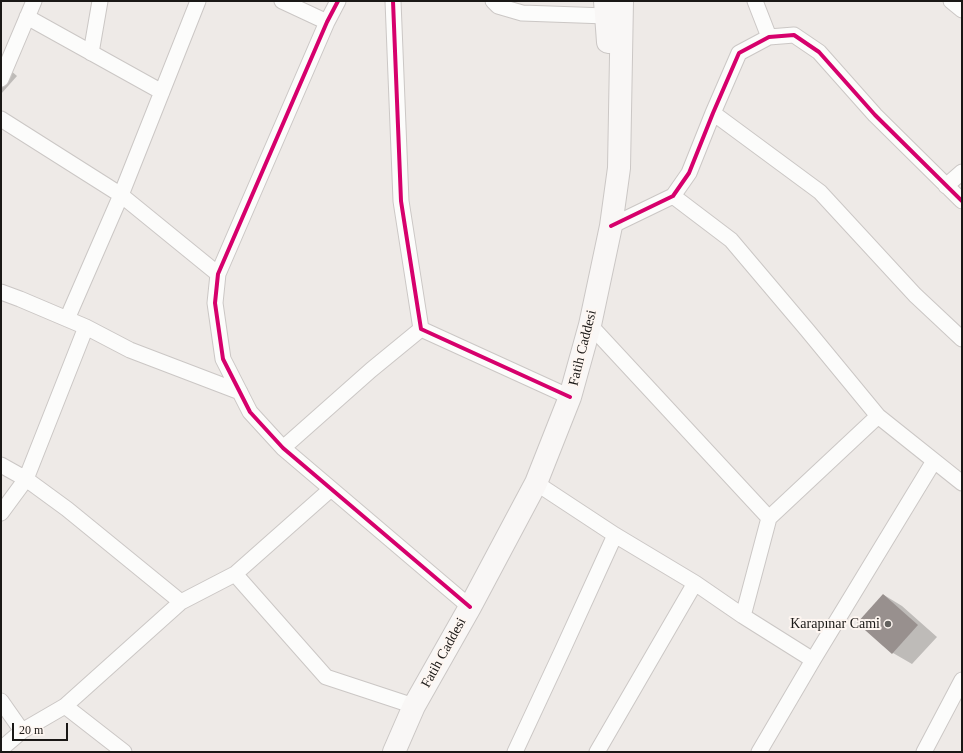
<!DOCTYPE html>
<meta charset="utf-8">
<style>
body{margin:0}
#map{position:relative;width:963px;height:753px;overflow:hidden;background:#eeeae7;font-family:"Times New Roman",serif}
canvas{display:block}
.frame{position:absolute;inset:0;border:2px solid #1a1816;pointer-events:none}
.scale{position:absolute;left:12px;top:723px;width:56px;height:18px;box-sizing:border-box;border:2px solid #1a1816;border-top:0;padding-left:5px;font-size:12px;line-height:14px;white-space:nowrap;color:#1a1816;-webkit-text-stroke:3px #fef6f1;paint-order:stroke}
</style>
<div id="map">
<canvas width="963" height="753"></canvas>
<div class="frame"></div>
<div class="scale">20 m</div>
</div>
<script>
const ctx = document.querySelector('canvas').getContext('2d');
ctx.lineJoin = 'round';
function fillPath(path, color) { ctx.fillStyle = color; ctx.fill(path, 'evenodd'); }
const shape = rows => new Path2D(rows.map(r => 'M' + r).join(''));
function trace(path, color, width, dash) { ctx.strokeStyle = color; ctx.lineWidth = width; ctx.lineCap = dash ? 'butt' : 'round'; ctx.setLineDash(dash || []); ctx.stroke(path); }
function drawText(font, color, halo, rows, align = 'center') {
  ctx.font = font + ' "Times New Roman",serif'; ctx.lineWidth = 4; ctx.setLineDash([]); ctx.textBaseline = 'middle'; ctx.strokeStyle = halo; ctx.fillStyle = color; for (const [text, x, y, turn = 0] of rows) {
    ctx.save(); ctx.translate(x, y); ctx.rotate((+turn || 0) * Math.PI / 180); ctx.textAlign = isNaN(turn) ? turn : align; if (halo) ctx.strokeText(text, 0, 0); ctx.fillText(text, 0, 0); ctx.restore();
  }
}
fillPath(shape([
 [1,62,17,76,1,94],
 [884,595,902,606,937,637,912,664,893,653,859,623]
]), '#0003');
fillPath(shape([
 [883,594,918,625,892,654,857,623]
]), '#98908e');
const street = shape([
 [282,1,327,22],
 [338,1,327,22,218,274,215,303,223,359,250,412,283,448,470,607],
 [393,1,401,201,421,329,570,397],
 [493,1,498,6,522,13,606,16],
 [755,1,769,37],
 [951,1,962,10],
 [27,17,162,92],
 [91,53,100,1],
 [1,79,34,1],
 [713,113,820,192,915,295,962,339],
 [1,119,121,195,218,274],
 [946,186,962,172],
 [673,196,731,240,808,331,878,416,962,483],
 [611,226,673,196,689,173,713,113,739,53,769,37,794,35,819,52,875,115,962,201],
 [1,292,20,299,86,327,130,350,240,392],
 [67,319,121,195,198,1],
 [590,325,769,518],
 [283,448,371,370,421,329],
 [1,465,26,479,67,509,181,602],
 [536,483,615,535,695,583,743,616,813,660],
 [1,513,26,479,86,327],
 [235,574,326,677,414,706],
 [743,616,769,518,878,416],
 [1,701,22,731],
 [65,706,124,752],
 [1,749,22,731,65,706,181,602,235,574,331,489],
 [515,752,563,649,615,535],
 [597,752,695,583],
 [759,752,813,660,934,461],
 [924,752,962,680]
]);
const secondary = shape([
 [605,1,608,42],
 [394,752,414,706,470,607,536,483,570,397,590,325,611,226,619,168,622,1]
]);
trace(street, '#cbc7c5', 17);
trace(secondary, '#cbc7c5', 24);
trace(street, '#fcfcfb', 15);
trace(secondary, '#f9f7f6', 22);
trace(shape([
 [338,1,327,22,218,274,215,303,223,359,250,412,283,448,470,607],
 [393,1,401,201,421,329,570,397],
 [611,226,673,196,689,173,713,113,739,53,769,37,794,35,819,52,875,115,962,201]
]), '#d6006c', 4);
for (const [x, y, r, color] of [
 [888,624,4,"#64625f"]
]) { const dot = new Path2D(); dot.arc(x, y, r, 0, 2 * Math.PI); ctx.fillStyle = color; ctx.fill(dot); trace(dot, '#fef6f1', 1.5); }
drawText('14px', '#1a1816', '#fef6f1', [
 ["Fatih Caddesi",583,348,-76],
 ["Fatih Caddesi",444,653,-61]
]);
drawText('14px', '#1a1816', '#fef6f1', [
 ["Karapınar Cami",880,624]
], 'right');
</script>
